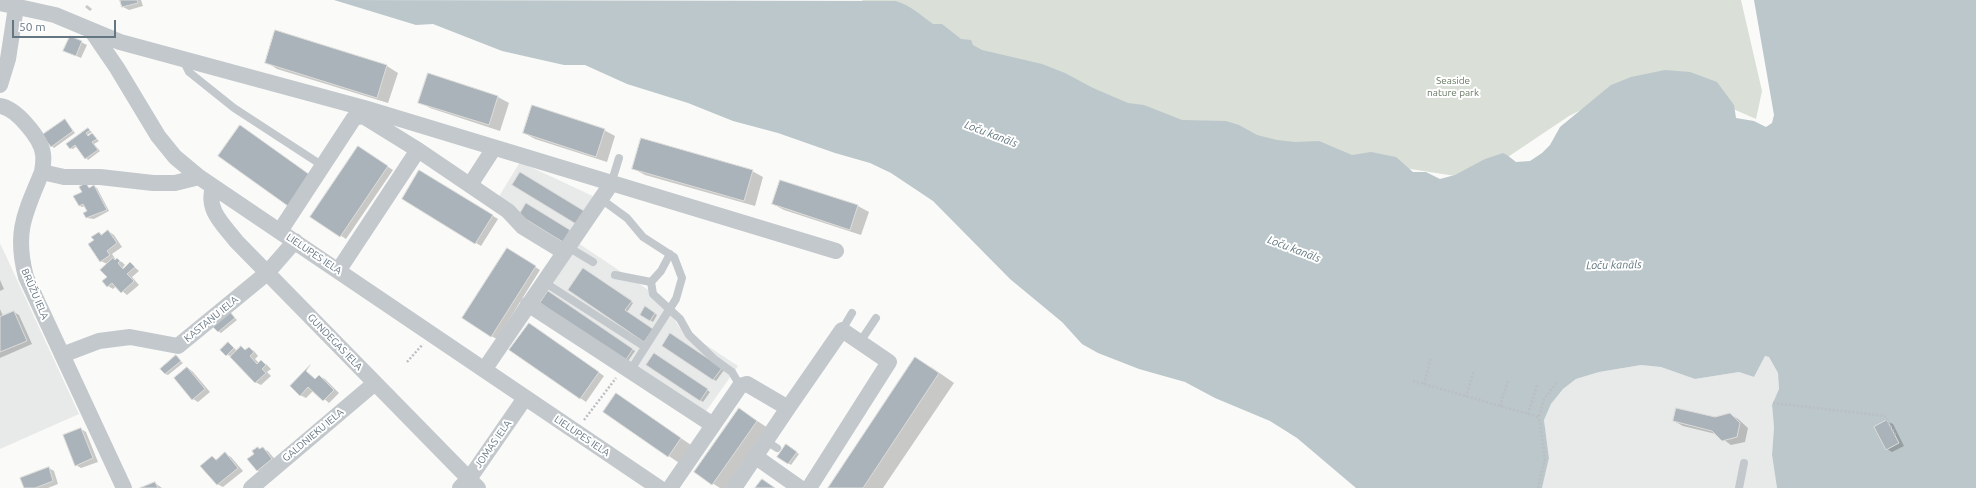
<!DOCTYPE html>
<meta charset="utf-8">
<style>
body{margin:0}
#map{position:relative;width:1976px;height:488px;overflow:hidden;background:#fafaf8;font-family:Ubuntu,sans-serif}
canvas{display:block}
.scale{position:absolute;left:12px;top:20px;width:104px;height:18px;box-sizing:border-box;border:2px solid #657683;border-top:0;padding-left:5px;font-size:12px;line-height:14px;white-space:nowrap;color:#657683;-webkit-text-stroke:3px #fff;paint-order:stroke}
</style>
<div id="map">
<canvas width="1976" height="488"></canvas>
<div class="scale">50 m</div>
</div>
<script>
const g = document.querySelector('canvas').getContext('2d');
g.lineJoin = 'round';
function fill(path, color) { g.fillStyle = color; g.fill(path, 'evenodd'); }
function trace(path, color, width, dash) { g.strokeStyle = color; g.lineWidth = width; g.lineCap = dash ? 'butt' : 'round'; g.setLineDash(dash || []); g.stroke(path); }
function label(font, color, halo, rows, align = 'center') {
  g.font = font + ' Ubuntu,sans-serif'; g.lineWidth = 4; g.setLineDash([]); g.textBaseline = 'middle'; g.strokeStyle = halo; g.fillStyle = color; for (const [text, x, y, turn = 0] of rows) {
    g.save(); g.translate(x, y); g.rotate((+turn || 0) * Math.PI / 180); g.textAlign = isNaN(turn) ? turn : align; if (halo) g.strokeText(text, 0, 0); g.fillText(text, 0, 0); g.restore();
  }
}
fill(new Path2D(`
 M520,162L597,198L563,246L524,222L498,198Z
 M0,243L79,414L0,449Z
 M578,243L662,299L679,327L738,366L704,414L535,303Z
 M1765,356L1769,357L1778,373L1779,389L1772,405L1774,427L1772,455L1777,488H1542L1549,458L1544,420L1551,404L1563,389L1576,379L1599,372L1641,365L1661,367L1695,379L1739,372L1754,377Z`), '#e8e9e9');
fill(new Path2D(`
 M861,0H1741L1762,91L1756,119L1653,74L1569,116L1475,179L1177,133Z`), '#dadfd7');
fill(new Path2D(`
 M334,0L895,1C911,5 920,15 933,24H942L961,39L971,40L973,45L982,50L1042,64L1065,73L1093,88L1128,103L1144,105L1182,120L1226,121L1239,125L1257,135L1277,140L1295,142L1319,141L1352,155L1371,152L1396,157L1413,172H1426L1440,179L1455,175L1485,159L1503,153L1507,155L1516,162L1530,161L1542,153L1550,145L1560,127L1611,85L1631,77L1665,70L1690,72L1717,82L1734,105L1736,118L1754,121L1766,127L1772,123L1774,115L1754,0H1976V488H1777L1772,455L1774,427L1772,405L1779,389L1778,373L1769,357L1765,356L1754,377L1739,372L1695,379L1661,367L1641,365L1599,372L1576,379L1563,389L1551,404L1544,420L1549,458L1542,488H1356L1297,438L1270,421L1215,398L1185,382L1139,369L1098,353L1082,344L1062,322L1010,279L933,201L891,173L870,163L835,153L778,133L733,121L688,103L627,84L585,65H564L502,51L433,24L416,25Z`), '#bbc7cb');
fill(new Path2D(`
 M121,0H141L143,6L129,10L123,7Z
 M87,5L92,9L90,11L85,7Z
 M276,31L387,66L398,73L388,103L277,69L266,62Z
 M81,42L87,45L81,58L65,51Z
 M428,74L498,97L509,103L500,131L430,108L420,102Z
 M65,120L75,133L54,148L52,146Z
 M88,129L92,132L87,135L89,137L92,134L99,141L94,144L100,151L88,160L77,146L73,149L70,148Z
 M604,130L615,136L607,162L535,139L524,133Z
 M363,151L393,170L346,239L312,217Z
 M634,169L752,171L763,177L755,206L645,175Z
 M420,171L498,219L481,246L403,198Z
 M780,181L858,206L869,212L861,235L784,210L773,204Z
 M86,184L90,189L94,187L97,188L109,211L94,219L87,218L85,214L89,212L85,206L82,207L80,206Z
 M108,231L114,235L122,247L112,254L116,260L122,262L125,265L123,267L124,269L130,263L139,271L132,277L139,285L127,295L116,286L113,289L108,286L107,264L101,261L95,241L99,233L103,235Z
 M513,253L540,270L497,339L491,336Z
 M583,269L633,303L627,312L647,342Z
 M0,280L4,289L0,291Z
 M550,293L635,351L628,361Z
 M646,307L657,315L653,322L641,314Z
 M0,309L3,316L14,312L19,315L32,344L0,358Z
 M230,313L237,320L221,333L218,331Z
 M534,327L604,376L586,402L511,350Z
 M670,334L724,370L716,381L663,345Z
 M229,343L237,351L241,348L246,350L249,348L254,351L258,356L255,359L259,363L261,361L266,364L271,369L267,372L271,376L261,385L255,382L231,356L227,355L222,350Z
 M655,355L710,392L703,402L648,365Z
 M176,357L183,363L168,375L165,374Z
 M931,367L954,383L883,488H829Z
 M188,368L193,372L210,392L198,402L193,399Z
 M306,371L316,380L319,376L325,379L339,393L329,403L314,390L306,398L300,395Z
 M616,394L691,445L679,463L669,456Z
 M739,409L768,428L726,488H720L695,472Z
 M1730,414L1738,419L1748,428L1745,442L1731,445L1716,434L1683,426L1674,421L1715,418Z
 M1887,421L1893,424L1904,446L1892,452L1887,449Z
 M81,429L86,432L98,462L81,468L76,465Z
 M788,447L799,454L791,465L778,456Z
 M258,448L268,451L277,462L263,473L257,470L255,454Z
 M225,454L231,457L243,471L223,487L217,484L212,457L218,460Z
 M49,468L54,471L58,484L48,488H25Z
 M155,483L162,488H143Z`), '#0003');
const building = new Path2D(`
 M120,0H137L138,3L122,7Z
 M275,30L387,65L377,98L265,63Z
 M70,36L82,41L76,56L63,51Z
 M428,73L498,96L489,125L418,103Z
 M532,105L605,129L596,157L523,133Z
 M65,119L73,131L51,147L42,135Z
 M240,125L310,175L288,206L218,156Z
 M88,128L90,130L86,133L88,136L92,133L97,139L92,142L98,150L85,159L75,145L70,149L66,144Z
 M641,138L753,170L744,201L632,169Z
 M358,146L388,166L340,237L310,217Z
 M419,170L493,215L475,244L402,199Z
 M520,172L584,211L576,224L512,185Z
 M780,180L858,205L850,230L772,204Z
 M86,183L89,188L94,185L107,210L86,218L83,213L87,211L83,204L79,206L73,196L82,192L79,187Z
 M526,203L570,230L563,242L519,215Z
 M108,230L117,243L107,251L110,255L100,262L88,244L94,240L91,237L99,232L101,235Z
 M507,248L536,266L491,337L462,318Z
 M113,258L115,260L117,258L120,261L118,263L123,269L130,262L135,267L127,274L134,281L121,293L112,283L107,287L102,281L107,277L100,270Z
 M583,268L632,301L625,310L653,329L644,342L568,290Z
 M548,291L633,349L625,361L540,303Z
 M645,306L655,313L650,321L640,315Z
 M14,311L27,341L0,352V317Z
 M230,312L235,318L218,332L212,326Z
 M529,323L599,372L580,399L509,350Z
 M670,333L722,368L713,380L662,346Z
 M228,342L234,348L226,356L220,350Z
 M241,346L245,350L249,347L254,352L250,356L257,364L261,360L266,365L262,369L266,373L255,383L230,357Z
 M654,353L708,389L700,401L646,365Z
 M176,355L181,361L165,374L160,369Z
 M915,357L939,373L863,488H828Z
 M310,365L306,371L315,379L319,375L334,390L323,401L308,387L300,396L290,386Z
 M187,367L205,389L192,400L174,378Z
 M616,393L681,438L668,457L603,412Z
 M739,408L757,421L712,485L694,472Z
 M1676,408L1715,417L1730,413L1740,423L1737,437L1722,441L1712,431L1673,421Z
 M1887,420L1899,443L1886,450L1874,427Z
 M81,428L93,458L75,466L63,435Z
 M786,444L797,452L788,464L777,457Z
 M258,447L259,449L263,447L272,459L257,471L247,459L254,454L252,451Z
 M225,452L238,468L217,485L200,466L212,456L216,460Z
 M49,467L53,481L35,488H24L20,478Z
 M762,479L775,488H755Z
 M155,482L158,488H140Z`);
fill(building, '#aab3b9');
trace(building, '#dcdcda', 1);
trace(new Path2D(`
 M407,362L423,344
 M1413,381L1539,417L1544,399L1558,381
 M1424,384L1431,357
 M1466,397L1474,370
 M1773,403L1885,416L1895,435
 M1500,406L1508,380
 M1528,414L1537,385
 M584,420L616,378
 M1538,488L1545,459L1539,417`), '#bbbfc2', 2.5, [2, 2]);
trace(new Path2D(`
 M183,60L189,72L234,108L323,166
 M611,184L619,158
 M601,199L627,218L643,237L674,257L682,278L676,299L630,371
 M568,247L593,262
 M670,254L661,271L651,282L653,294L680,319L689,335L714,359L732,372L740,386
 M615,275L651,282
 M544,282L645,347
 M842,330L852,313
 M860,342L876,318
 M766,441L777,448
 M1739,488L1744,463`), '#c3c8cc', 8);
trace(new Path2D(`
 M0,3L55,15L91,30L117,68L158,136L175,157L199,177L659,488
 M91,30L120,42L364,108L836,251
 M0,85L8,59L16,7
 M0,106C16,108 41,138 43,154C44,160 43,166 42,172
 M418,150L508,211L523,227L564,252
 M470,185L494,148
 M213,187C206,210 222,223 236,241L478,488
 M280,231L354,118L363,116
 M338,271L418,150L363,116L364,109
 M528,304L713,425
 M62,355L99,341L130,337L178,346L267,273L295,241
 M484,370L611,184
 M756,457L800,488
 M124,488L26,277C14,232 25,213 42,172L64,177H100L153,183H175L199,177
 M251,488L375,383
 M460,488L469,479L525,398
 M670,488L740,386L747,384L788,408L842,330L889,362L809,488
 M734,488L788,408`), '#c3c8cc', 16);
label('10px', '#687a64', '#fff', [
 ["Seaside",1453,81],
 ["nature park",1453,93]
]);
label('10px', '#657683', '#fff', [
 ["LIELUPES IELA",314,254,34],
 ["BRŪŽU IELA",35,294,67],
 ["KASTAŅU IELA",211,319,-39],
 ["GUNDEGAS IELA",335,342,46],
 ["GALDNIEKU IELA",313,435,-40],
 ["LIELUPES IELA",582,436,34],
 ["JOMAS IELA",493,444,-55]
]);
label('italic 11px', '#60757c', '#fff', [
 ["Loču kanāls",991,134,21],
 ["Loču kanāls",1294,249,21],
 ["Loču kanāls",1614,265,-1]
]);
</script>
